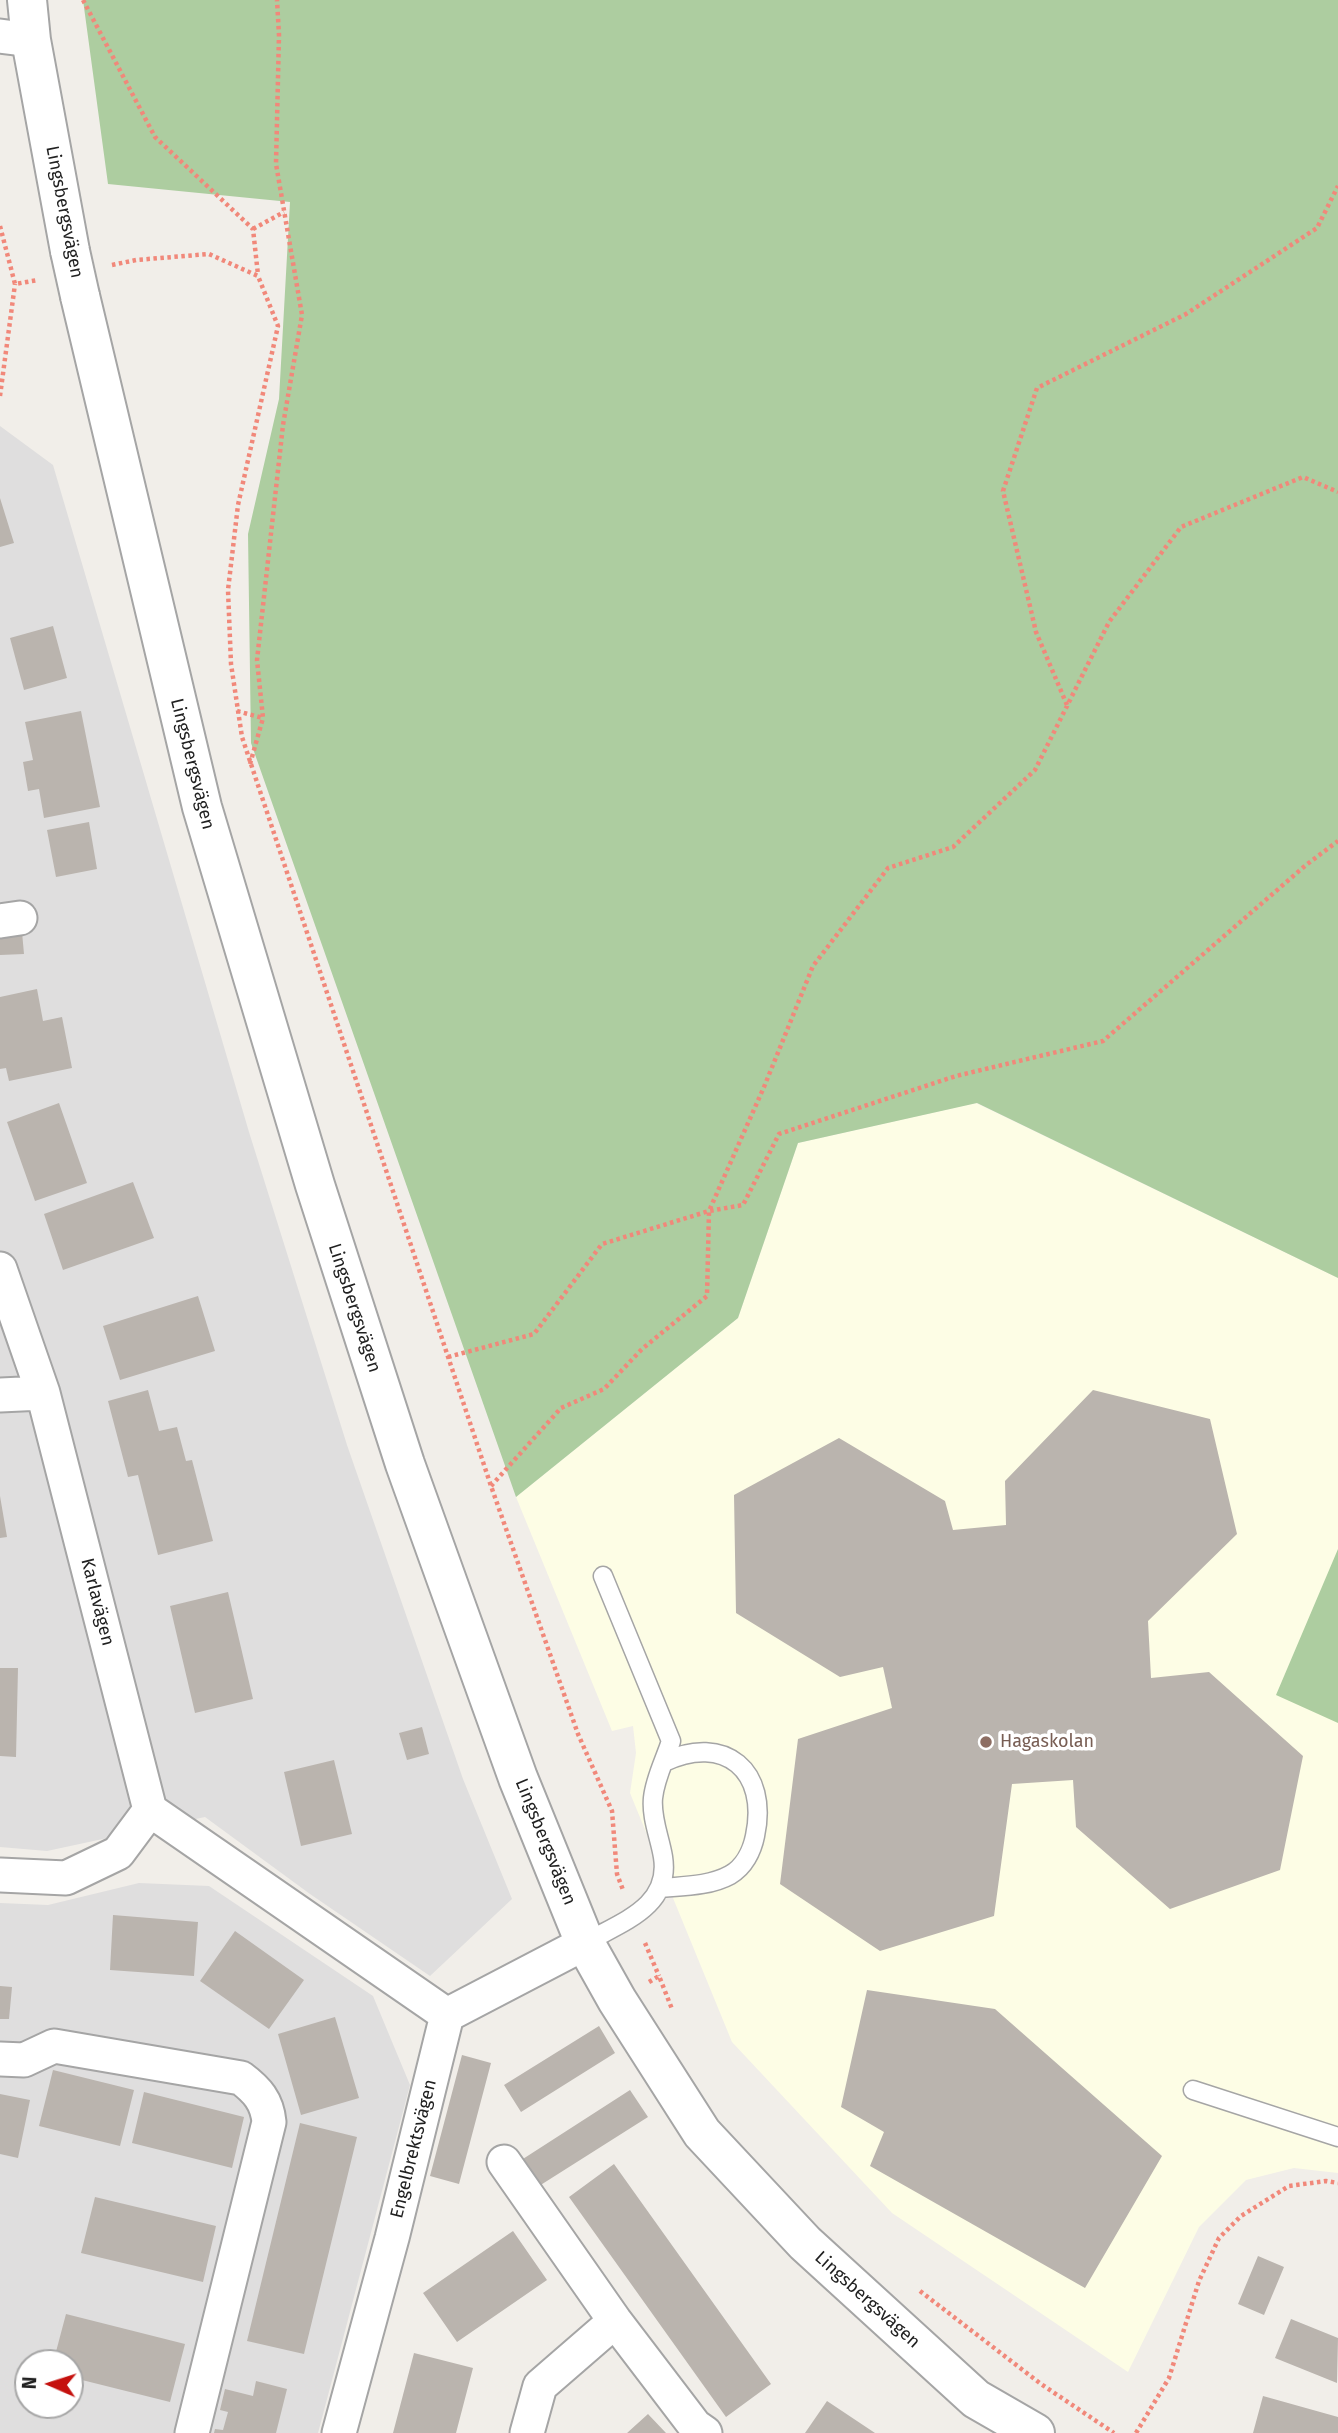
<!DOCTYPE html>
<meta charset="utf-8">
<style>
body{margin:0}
#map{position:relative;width:1338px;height:2433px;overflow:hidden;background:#f1eee9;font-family:"Fira Sans",sans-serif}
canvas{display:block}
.north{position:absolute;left:14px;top:2349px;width:70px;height:70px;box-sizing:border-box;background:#fff;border:2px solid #a6a6a6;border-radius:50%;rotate:273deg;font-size:19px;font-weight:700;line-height:28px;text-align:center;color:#212121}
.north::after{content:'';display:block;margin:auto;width:24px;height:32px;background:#c5110e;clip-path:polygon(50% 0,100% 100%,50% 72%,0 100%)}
</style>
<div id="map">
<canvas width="1338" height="2433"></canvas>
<div class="north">N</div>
</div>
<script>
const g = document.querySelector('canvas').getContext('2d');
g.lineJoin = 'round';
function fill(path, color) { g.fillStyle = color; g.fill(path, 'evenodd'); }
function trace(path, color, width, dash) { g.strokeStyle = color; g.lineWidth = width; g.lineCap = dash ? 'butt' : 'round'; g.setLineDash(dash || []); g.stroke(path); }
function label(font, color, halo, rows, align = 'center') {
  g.font = font + ' "Fira Sans",sans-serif'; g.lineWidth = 7; g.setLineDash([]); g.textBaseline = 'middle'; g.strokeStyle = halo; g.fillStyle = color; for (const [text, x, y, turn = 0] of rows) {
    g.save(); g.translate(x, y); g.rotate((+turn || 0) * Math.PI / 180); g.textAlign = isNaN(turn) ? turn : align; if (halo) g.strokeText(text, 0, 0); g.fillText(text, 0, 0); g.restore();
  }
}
fill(new Path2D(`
 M0,426L53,465L249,1132L347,1445L463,1779L512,1899L430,1976L310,1894L205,1817L47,1851L0,1847Z
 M139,1883L209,1886L373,1996L410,2085L318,2433H0V1903L48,1905ZM28,2363H70V2405H28Z`), '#dfdede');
fill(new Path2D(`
 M976,1103L1338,1278V2173L1294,2168L1246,2180L1199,2227L1128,2372L892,2213L732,2042L630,1793L636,1753L633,1726L612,1731L516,1497L738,1318L798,1143Z`), '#fdfde5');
fill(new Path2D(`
 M83,0H1338V1278L977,1103L798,1143L738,1318L516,1497L251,743L248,534L279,399L290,202L108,184Z
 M1338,1549V1723L1276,1695Z`), '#adcda0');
fill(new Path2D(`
 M0,498L14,543L0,547Z
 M53,626L67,678L24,690L10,638Z
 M81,711L100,807L44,818L39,789L28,791L23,762L33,760L25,722Z
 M89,822L97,869L56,877L47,830Z
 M22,932L24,954L0,955V934Z
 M37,989L43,1021L62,1017L72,1068L9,1081L6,1068L0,1069V997Z
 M59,1103L87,1183L35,1201L7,1122Z
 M133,1182L154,1238L63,1270L44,1214Z
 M198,1296L215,1351L120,1380L103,1326Z
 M148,1390L159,1431L177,1427L186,1461L192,1460L213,1541L158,1555L138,1475L128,1477L108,1401Z
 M1093,1390L1210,1419L1237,1534L1148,1621L1151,1678L1209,1672L1303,1756L1280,1870L1170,1909L1076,1827L1073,1780L1012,1784L994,1916L880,1951L780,1884L798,1739L892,1708L883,1667L840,1677L736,1613L734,1495L839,1438L945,1501L953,1530L1006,1525L1005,1481Z
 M0,1496L7,1537L0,1538Z
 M228,1592L253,1699L195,1713L170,1606Z
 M0,1668H18L16,1757L0,1756Z
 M422,1727L429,1754L407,1760L399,1733Z
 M334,1760L352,1834L301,1846L284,1772Z
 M113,1915L198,1922L194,1976L110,1970Z
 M235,1931L304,1980L269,2029L200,1981Z
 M0,1986L12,1987L9,2019H0Z
 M867,1990L995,2009L1162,2156L1085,2288L870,2166L884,2132L841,2107Z
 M335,2017L359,2098L301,2115L278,2034Z
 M599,2026L615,2053L521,2112L504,2085Z
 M462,2055L491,2063L459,2184L430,2176Z
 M53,2070L134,2090L120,2146L39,2126Z
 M630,2090L648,2117L528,2193L512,2166Z
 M144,2092L244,2117L232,2168L132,2143Z
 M0,2094L30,2100L18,2158L0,2154Z
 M300,2123L357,2137L304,2354L247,2341Z
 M614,2164L771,2384L726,2417L569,2197Z
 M95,2197L216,2226L203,2282L81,2253Z
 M513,2231L547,2280L457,2342L423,2293Z
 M1258,2256L1284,2267L1264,2315L1238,2304Z
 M66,2314L185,2344L170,2402L70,2377V2363H53Z
 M1291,2319L1338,2338L1337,2383L1275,2358Z
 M414,2353L473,2368L456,2433H393Z
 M256,2381L287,2389L276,2433H214L215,2429L223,2430L228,2412L220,2410L225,2389L253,2396Z
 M1263,2396L1338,2417V2433H1253Z
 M827,2401L875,2433H805Z
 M648,2414L666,2433H627Z`), '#bab4ae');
const service = new Path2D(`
 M661,1888C684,1886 710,1886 730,1875C744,1867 752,1851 755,1836C769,1771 725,1733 664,1762
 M585,1943C621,1922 671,1907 663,1857C660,1838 651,1818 653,1798C655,1778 665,1760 671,1741L603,1576
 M1193,2090L1338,2137`);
const minor = new Path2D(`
 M0,36L31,40
 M0,921L20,918
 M0,1269L43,1393L150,1810L447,2015
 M0,1395L43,1393
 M0,1875L66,1878L118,1853L150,1810
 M0,2059L24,2060L54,2046L241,2078C257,2090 267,2101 269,2122L192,2433
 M504,2162L615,2321L695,2426L705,2433
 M339,2433L392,2238L447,2015L585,1943
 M527,2433L540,2386L615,2321`);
const tertiary = new Path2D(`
 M27,0L31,40L70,251
 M80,296L202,807L315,1185L405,1464L518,1778L585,1943L617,2000L702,2133L805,2243L976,2399L1035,2433`);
trace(service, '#a5a5a5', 21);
trace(minor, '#a5a5a5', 37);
trace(tertiary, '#a5a5a5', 42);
trace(new Path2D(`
 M83,0L155,137L253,229L258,275
 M0,226L15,284L38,280
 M253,229L284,212
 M112,265L136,260L209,254L258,276L278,326L238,505L228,590L231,664L242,737L491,1486L578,1734L612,1811L617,1874L623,1890
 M0,396L15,284
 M1067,705L1036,632L1003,491L1037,388L1186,314L1317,228L1338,186
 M237,711L263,718
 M250,764L263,718L257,660L283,425L302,315L276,164L279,35L277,0
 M448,1357L534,1334L602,1244L709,1211L743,1205L779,1134L956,1076L1103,1041L1306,865L1338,841
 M491,1486L561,1408L604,1389L642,1349L707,1296L709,1211L764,1087L813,966L888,868L953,847L1035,770L1109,622L1181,527L1303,477L1338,492
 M645,1943L659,1976
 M649,1982L659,1976L672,2009
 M920,2291L1041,2384L1114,2433
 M1136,2433L1169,2378L1199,2281L1219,2238L1241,2216L1289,2186L1326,2181L1338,2183`), '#f1887a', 4.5, [3.5, 3.5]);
trace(service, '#fff', 18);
trace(minor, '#fff', 33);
trace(tertiary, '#fff', 38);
const tertiaryBridge = new Path2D(`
 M70,251L80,296`);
trace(tertiaryBridge, '#a5a5a5', 42, []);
trace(tertiaryBridge, '#fff', 38);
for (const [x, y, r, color] of [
 [986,1742,7,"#8d6e63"]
]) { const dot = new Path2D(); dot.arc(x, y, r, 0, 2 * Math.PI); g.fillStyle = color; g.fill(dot); trace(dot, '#fff', 2.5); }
label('18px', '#212121', '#fff', [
 ["Lingsbergsvägen",64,212,79],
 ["Lingsbergsvägen",192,764,76],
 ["Lingsbergsvägen",354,1308,72],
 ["Karlavägen",97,1602,76],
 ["Lingsbergsvägen",545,1842,68],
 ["Engelbrektsvägen",414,2149,-76],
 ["Lingsbergsvägen",867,2300,42]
]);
label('18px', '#785e54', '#fff', [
 ["Hagaskolan",1000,1742]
], 'left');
</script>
